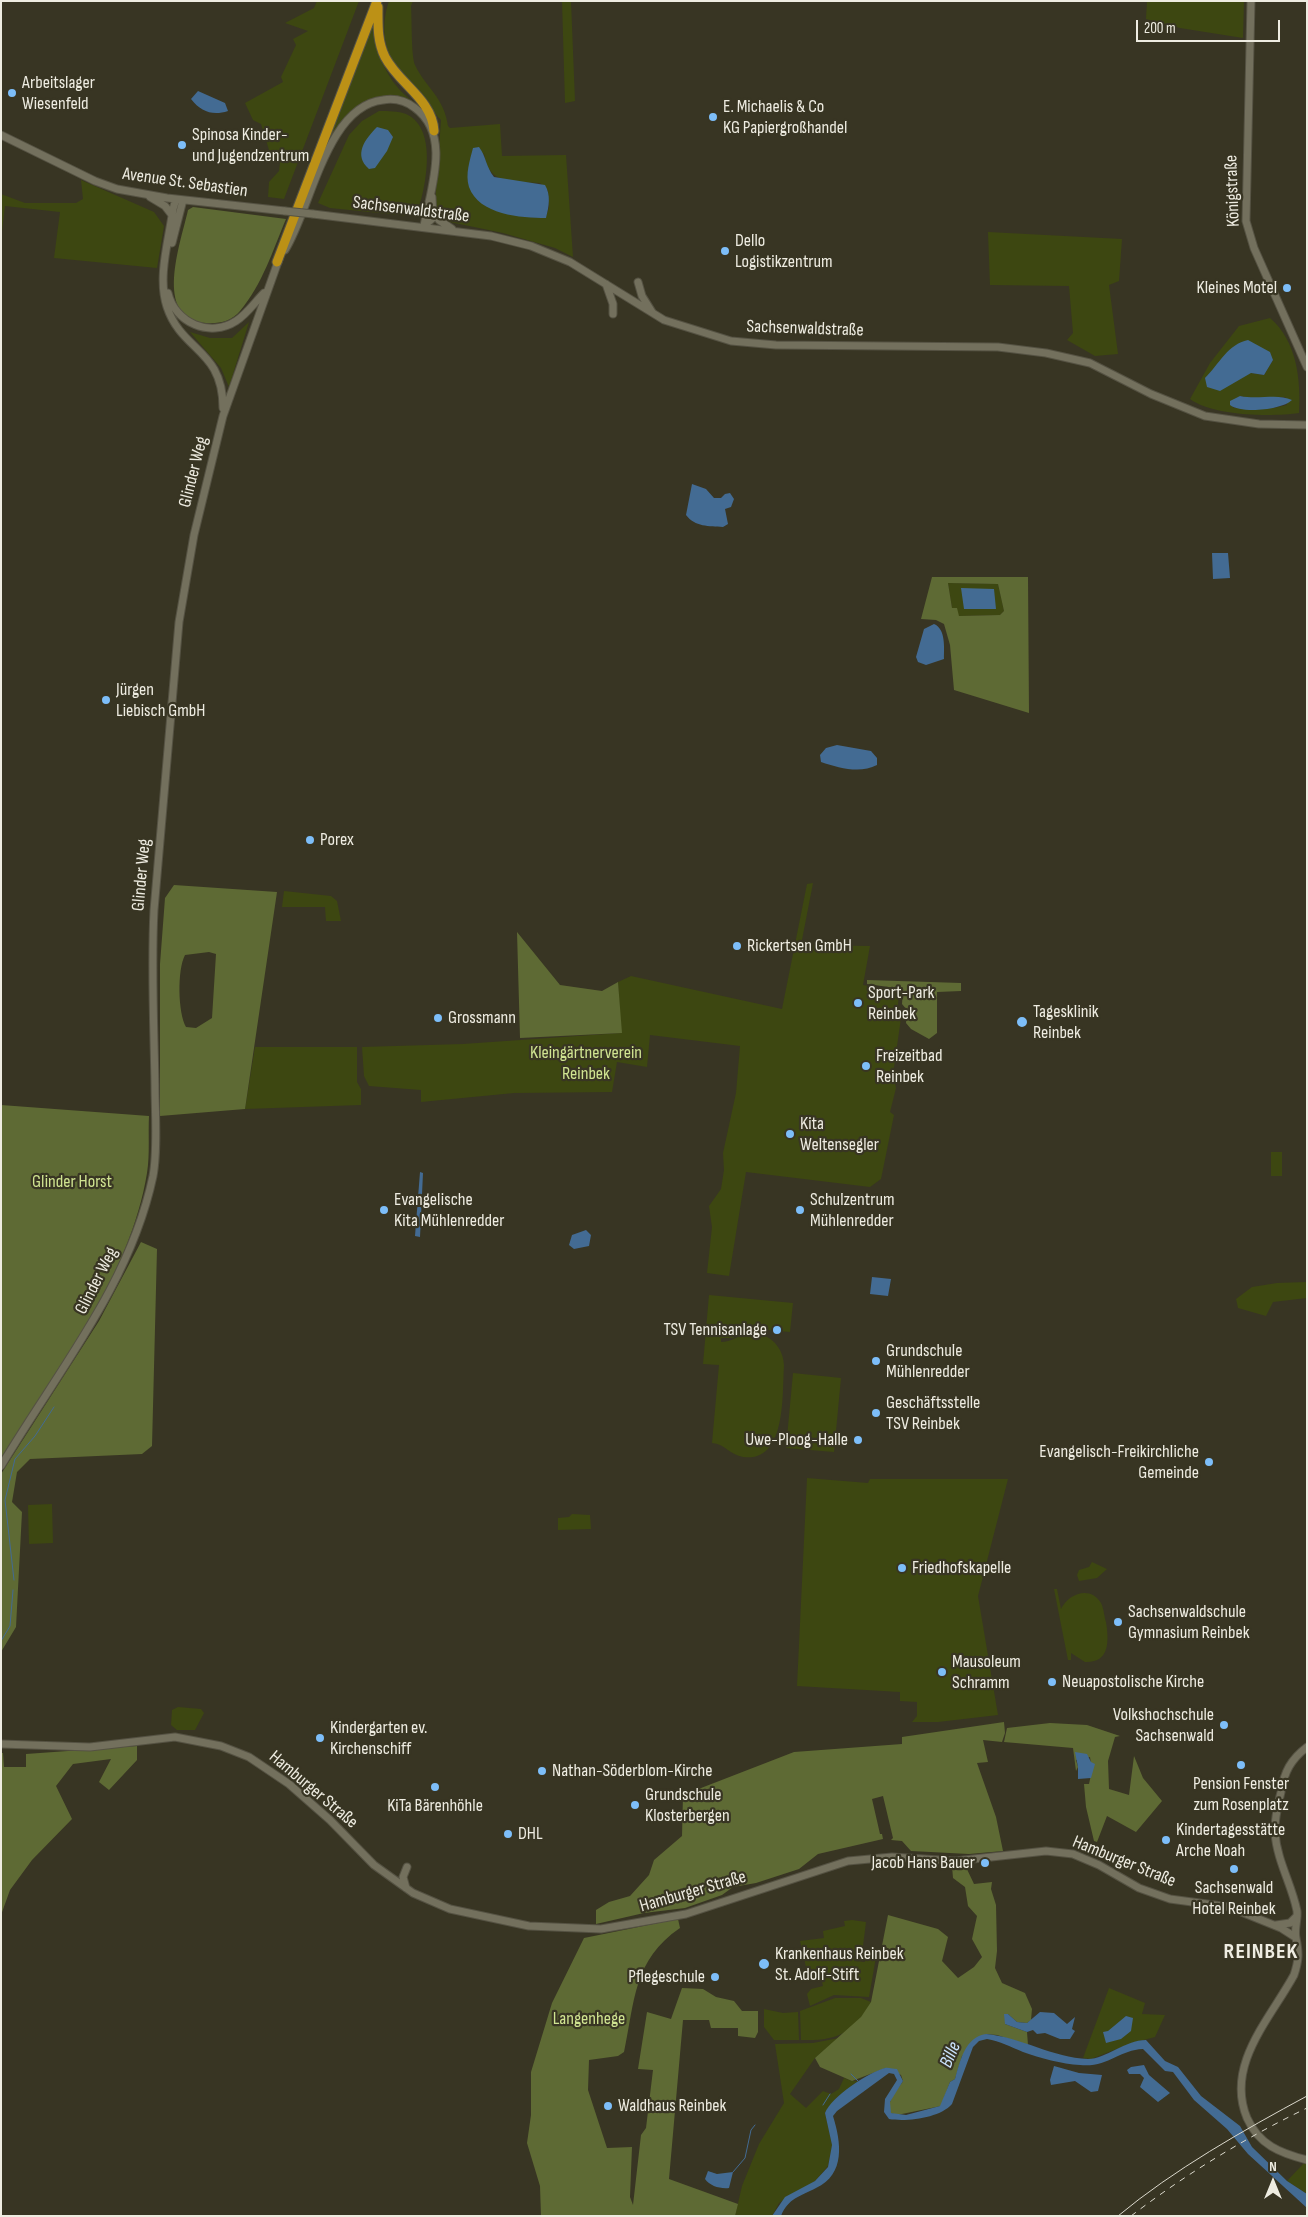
<!DOCTYPE html>
<meta charset="utf-8">
<style>
body{margin:0}
#map{position:relative;width:1308px;height:2217px;overflow:hidden;background:#383523;font-family:"Sofia Sans Condensed",sans-serif}
canvas{display:block}
.frame{position:absolute;inset:0;border:2px solid #eeece1;pointer-events:none}
.north{position:absolute;left:1248px;top:2157px;width:50px;height:50px;-webkit-text-stroke:4px #383523;paint-order:stroke;rotate:0deg;font-size:14px;font-weight:700;line-height:20px;text-align:center;color:#eeece1}
.north::after{content:'';display:block;margin:auto;width:18px;height:22px;background:#eeece1;clip-path:polygon(50% 0,100% 100%,50% 72%,0 100%)}
.scale{position:absolute;left:1136px;top:20px;width:144px;height:22px;box-sizing:border-box;border:2px solid #eeece1;border-top:0;padding-left:6px;font-size:15px;line-height:18px;white-space:nowrap;color:#eeece1;-webkit-text-stroke:4px #383523;paint-order:stroke}
</style>
<div id="map">
<canvas width="1308" height="2217"></canvas>
<div class="frame"></div>
<div class="north">N</div>
<div class="scale">200 m</div>
</div>
<script>
const g = document.querySelector('canvas').getContext('2d');
g.lineJoin = 'round';
function fill(path, color) { g.fillStyle = color; g.fill(path, 'evenodd'); }
function trace(path, color, width, dash) { g.strokeStyle = color; g.lineWidth = width; g.lineCap = dash ? 'butt' : 'round'; g.setLineDash(dash || []); g.stroke(path); }
function label(font, color, halo, rows, align = 'center') {
  g.font = font + ' "Sofia Sans Condensed",sans-serif'; g.lineWidth = 4.5; g.setLineDash([]); g.textBaseline = 'middle'; g.strokeStyle = halo; g.fillStyle = color; for (const [text, x, y, turn = 0] of rows) {
    g.save(); g.translate(x, y); g.rotate((+turn || 0) * Math.PI / 180); g.textAlign = isNaN(turn) ? turn : align; if (halo) g.strokeText(text, 0, 0); g.fillText(text, 0, 0); g.restore();
  }
}
fill(new Path2D(`
 M317,1H359L284,199L268,197L269,182L279,171L281,155L269,150L261,124L253,120L245,103L283,82L281,77L296,45L293,39L308,31L285,23L314,8Z
 M389,1H413L411,6C412,18 411,56 415,65C426,88 444,97 448,126L450,128L500,124L502,156L566,155L573,257L555,248L503,233L445,221L437,214L435,205L441,120C433,112 429,104 422,96C415,87 404,80 398,71C383,52 381,23 389,1ZM484,153C488,186 514,181 540,183L548,191L549,207L546,217C508,219 499,209 470,188Z
 M562,1H571L575,101L565,103Z
 M1147,1H1244L1243,38L1180,28L1146,19Z
 M373,20C375,46 382,70 399,89C407,98 417,104 425,113C414,109 391,97 381,97C350,98 331,139 318,162Z
 M379,111C388,111 398,111 406,114C438,128 426,186 418,211L409,216L330,208L318,203L349,135L362,121Z
 M81,180L154,212L164,226L157,268L54,258L60,212L5,206L1,240V194L25,203H76L83,199Z
 M988,232L1122,239L1119,281L1109,285L1118,354L1095,356L1067,340L1073,333L1069,286L990,285Z
 M1270,318C1297,341 1301,380 1299,413C1271,417 1213,416 1190,399L1210,363L1239,326ZM1273,360L1264,375L1251,373L1205,378L1215,368ZM1240,396L1255,399L1285,397L1287,405L1274,408H1233Z
 M249,322L229,387L221,368L190,332L210,338H232Z
 M948,583L998,584L1004,611L1000,615L959,616L952,608Z
 M813,883L801,945L870,946L863,985L899,992L898,1005L902,1011L893,1074L896,1088L890,1112L894,1115L881,1179L870,1187L746,1172L729,1276L707,1273L712,1227L709,1206L721,1189L724,1170L723,1153L736,1093L740,1046L650,1035L647,1067L617,1062L612,1092L514,1093L421,1102V1090L369,1086L364,1076L362,1047L463,1044L621,1033L618,982L631,976L782,1009L807,884Z
 M284,891L331,896L337,901L341,921H326L325,907H282Z
 M255,1047H357V1082L361,1089V1105L245,1109Z
 M1271,1152H1282V1176H1271Z
 M1307,1282V1298L1273,1302L1266,1316L1238,1308L1236,1299L1252,1287L1277,1283Z
 M709,1295L793,1303L790,1332L735,1327L734,1338H721V1342C732,1342 736,1336 747,1334C767,1330 784,1346 784,1366C782,1394 787,1463 743,1457C730,1455 725,1444 712,1443L719,1365L703,1364Z
 M793,1373L841,1378L834,1452L786,1448Z
 M807,1478L868,1483L870,1479H1008L978,1596L998,1715L938,1722H912L917,1716V1702L900,1701V1692L797,1686Z
 M52,1504L53,1543L29,1544L28,1505Z
 M572,1514L590,1515L591,1529L558,1530V1518L569,1517Z
 M1092,1562L1107,1569L1097,1578L1079,1581L1077,1575L1079,1570L1089,1567Z
 M1054,1589H1057L1061,1609C1068,1594 1090,1585 1101,1603C1104,1609 1104,1616 1106,1622C1109,1641 1110,1663 1085,1662L1071,1653V1660H1068Z
 M178,1707L201,1709L204,1713L195,1730H177L171,1725L172,1710Z
 M852,1920L866,1922L863,1946L856,1945L854,1961L865,1962L867,1949L877,1951L869,1997L834,1995L810,2006L807,1994L811,1989L823,1986L820,1974L808,1976L800,1941L824,1938L823,1931L845,1926L844,1921Z
 M1109,1988L1145,2003L1142,2014L1165,2015L1155,2037L1132,2043L1091,2059L1083,2058Z
 M835,1998H861L871,2002C853,2034 837,2041 801,2040L800,2011Z
 M764,2009L783,2013L798,2012L799,2040H774L764,2027Z
 M839,2038L815,2058L790,2094L806,2108L823,2091L831,2094L839,2089L844,2078L852,2081H858L836,2098L825,2113L832,2145L828,2166L815,2181L779,2203L772,2216H735L742,2186L759,2144L784,2103L775,2044L813,2043Z
 M1304,2163L1307,2164V2194L1287,2181Z`), '#3d4711');
fill(new Path2D(`
 M193,207L286,219C273,250 262,285 240,311C232,321 219,324 206,323C152,320 181,242 188,210Z
 M932,577H1028L1029,713L954,690L950,645L944,624L936,620L921,619ZM948,583L998,584L1004,611L1000,615L959,616L957,608H952Z
 M174,885L277,892L245,1109L160,1116V964L165,898ZM209,952L216,954L212,1018L196,1028L186,1027C178,1013 177,970 185,955Z
 M517,932L560,985L602,991L618,982L622,1033L520,1038Z
 M867,980L961,983V991L937,992V1033L929,1039L911,1029L906,1023L907,1010L902,1004L903,989L867,984Z
 M1,1105L149,1116C148,1134 150,1154 147,1173C130,1277 57,1371 1,1458Z
 M141,1242L157,1249L152,1446L142,1454L30,1459L17,1472L12,1502L22,1512L16,1627L1,1652V1474L99,1321Z
 M1004,1722L1005,1733L1002,1742L983,1740L988,1762L977,1763L996,1817L1003,1851L969,1854L911,1851L902,1841L891,1840L893,1838L883,1796L872,1799L880,1834H882L883,1839L818,1854L799,1869L756,1883L733,1887L722,1895L685,1908L644,1913L596,1924V1910L609,1902L630,1896L649,1875L654,1860L682,1836L683,1795L794,1752L902,1744V1737Z
 M1050,1723L1087,1725L1120,1736L1115,1737L1108,1761L1109,1789L1129,1795L1134,1756L1143,1778L1162,1801L1136,1832L1107,1816L1097,1842L1094,1841L1086,1807L1084,1784H1089L1092,1770L1090,1757L1076,1760L1078,1767L1076,1771L1073,1748L1004,1742L1007,1728Z
 M137,1746V1760L109,1790L99,1782L111,1759L73,1764L56,1786L72,1819L32,1860L10,1890L1,1915V1753H3L4,1767H26V1754Z
 M965,1865L974,1884L992,1882L991,1889L996,1905L997,1951L995,1968L1002,1983L1025,1993L1032,2009L1031,2020L1027,2023L1017,2022L1008,2014L1005,2024L1027,2032L1028,2045L997,2035L986,2034L962,2056L955,2079L950,2082L941,2106L897,2115L891,2113C885,2102 897,2091 903,2081L901,2075L886,2068L852,2081L820,2067L815,2058L861,2017L871,2002L888,1915L938,1929L948,1937L942,1961L958,1978L974,1967L982,1957L972,1939L977,1916L968,1906L965,1887L953,1878L952,1866Z
 M678,1919L680,1928C633,1960 635,2001 624,2052L618,2056L589,2060L588,2090L607,2148L632,2147L630,2197L633,2205L641,2135L646,2128L653,2070L638,2069L647,2012L671,2019L682,1988L703,1989L716,1997L734,2001L742,2011H758V2032L755,2038L738,2036V2028H711L709,2020H683L669,2179L738,2204L735,2216H541L540,2186L527,2143L531,2115V2072L552,2003L584,1938Z`), '#5e6a34');
fill(new Path2D(`
 M198,91L225,103L228,111C213,116 201,112 191,99Z
 M377,127L388,130L393,137L387,151L375,168L369,169C353,155 365,139 377,127Z
 M479,147C486,156 486,167 494,177L545,185C551,195 549,206 546,218C521,218 479,215 469,187C465,174 470,160 473,148Z
 M1248,340L1270,352L1273,360L1264,375L1251,373L1220,391L1207,387L1205,378C1219,364 1228,344 1248,340Z
 M1240,396C1259,400 1277,393 1292,400C1282,410 1241,414 1230,405V401Z
 M692,484L706,489L714,498H721L725,494L730,493L734,499L731,507L725,509L728,524L723,527C709,526 695,527 686,515Z
 M1212,553H1228L1230,578L1213,579Z
 M961,588L994,589L996,609H964Z
 M934,624C946,629 944,648 944,659L926,665L918,662L916,657L924,629Z
 M837,745L871,751L877,758V765C860,774 839,768 821,762L820,755L826,748Z
 M420,1172L423,1173L420,1237L415,1236Z
 M586,1230L591,1235L589,1246L574,1249L569,1245L572,1235Z
 M872,1277L891,1279L888,1296L870,1294Z
 M1075,1752L1087,1754L1091,1762L1095,1764L1091,1778L1078,1779V1767Z
 M1040,2012L1054,2013L1067,2024L1075,2017L1072,2029L1075,2031L1070,2039H1060L1045,2033L1037,2034L1033,2030L1027,2032L1005,2024L1004,2014H1008L1017,2022L1027,2023Z
 M1126,2016L1133,2018L1131,2031L1121,2039L1106,2043L1103,2032L1108,2031Z
 M986,2034C1021,2037 1053,2058 1088,2059C1106,2059 1125,2040 1146,2040L1165,2061L1178,2067L1201,2096L1240,2126L1252,2147L1287,2181L1307,2194V2208L1248,2154L1227,2129L1194,2100L1173,2072L1165,2071L1143,2049C1119,2050 1107,2068 1080,2065C1062,2064 1040,2058 1023,2052C1011,2047 1000,2041 987,2039L979,2041L973,2047L952,2104C940,2118 907,2122 889,2119L884,2112L885,2099L897,2080L894,2074L889,2073L837,2111L833,2116C841,2142 846,2174 816,2188C801,2196 788,2198 781,2216H772L785,2197L815,2181L828,2167L832,2145L825,2113C831,2097 869,2072 885,2068C888,2067 893,2069 897,2069L903,2081L890,2102L891,2113L906,2115L940,2106L950,2082L955,2079C960,2061 965,2037 986,2034Z
 M1144,2065L1149,2075L1170,2093L1158,2102L1140,2087L1144,2078L1140,2074H1129L1127,2070L1131,2067Z
 M1054,2066L1079,2073L1102,2075L1098,2091L1091,2092L1075,2081L1051,2085L1050,2080Z
 M708,2171L717,2174L733,2172L729,2188C720,2189 710,2186 705,2179Z`), '#436b93');
trace(new Path2D(`
 M14,1580L5,1500L15,1459L35,1436L54,1407
 M1,1641L10,1626L13,1590
 M851,2074L858,2081
 M823,2105L830,2094
 M733,2172L745,2158L751,2130L755,2125`), '#436b93', 1);
const secondary = new Path2D(`
 M1251,1L1246,221L1254,248L1307,367
 M1,135L95,181L117,189L167,198L285,211
 M150,197L165,206L172,215
 M176,199L173,209C169,240 157,277 167,307C182,352 223,349 223,408
 M433,211L439,220L452,229
 M313,214L491,236L531,246L570,262L664,320L731,341L776,345L998,347L1046,353L1090,363L1151,394L1205,416L1259,424L1307,425
 M424,226L433,218L432,197
 M172,243L183,200
 M285,250C311,209 326,106 383,100C395,98 406,101 415,108C452,135 430,190 424,226
 M638,282L642,296L652,312
 M606,284L613,304V314
 M168,293C175,323 210,338 236,321C247,314 255,302 264,293
 M1,1466C57,1372 130,1285 153,1176C158,1149 155,1113 155,1085C154,1027 151,968 154,910L179,622L194,535L223,416L279,259
 M1,1744L90,1747L175,1737L221,1746L249,1757L289,1784L330,1820L374,1865L413,1893L450,1909L529,1926L601,1929L686,1914L848,1861L892,1857L955,1861L1046,1851L1073,1854L1099,1865L1139,1888L1170,1899L1229,1907L1281,1928L1295,1937
 M1307,1747C1291,1759 1284,1772 1281,1792C1278,1805 1274,1820 1275,1833C1277,1861 1292,1885 1297,1911C1298,1920 1294,1929 1296,1938C1299,1953 1299,1960 1294,1975C1270,2019 1225,2065 1247,2118C1259,2145 1280,2153 1307,2160
 M406,1888L403,1877L407,1867
 M1276,1925L1290,1923L1297,1916`);
const highway = new Path2D(`
 M378,7C378,24 377,41 385,57C399,84 432,99 434,131
 M277,262L377,1`);
trace(secondary, '#555243', 9);
trace(highway, '#555243', 11);
trace(secondary, '#73705d', 7);
trace(highway, '#bc9116', 9);
trace(new Path2D(`
 M1118,2216C1173,2170 1244,2130 1307,2096`), '#dbd9cd', 1);
trace(new Path2D(`
 M1131,2216C1186,2174 1245,2138 1307,2108`), '#dbd9cd', 1, [6, 6]);
const secondaryBridge = new Path2D(`
 M285,211L313,214`);
trace(secondaryBridge, '#555243', 9, []);
trace(secondaryBridge, '#73705d', 7);
for (const [x, y, r, color] of [
 [12,93,5,"#7dbef9"],
 [713,117,5,"#7dbef9"],
 [182,145,5,"#7dbef9"],
 [725,251,5,"#7dbef9"],
 [1287,288,5,"#7dbef9"],
 [106,700,5,"#7dbef9"],
 [310,840,5,"#7dbef9"],
 [737,946,5,"#7dbef9"],
 [858,1003,5,"#7dbef9"],
 [438,1018,5,"#7dbef9"],
 [1022,1022,6,"#7dbef9"],
 [866,1066,5,"#7dbef9"],
 [790,1134,5,"#7dbef9"],
 [384,1210,5,"#7dbef9"],
 [800,1210,5,"#7dbef9"],
 [777,1330,5,"#7dbef9"],
 [876,1361,5,"#7dbef9"],
 [876,1413,5,"#7dbef9"],
 [858,1440,5,"#7dbef9"],
 [1209,1462,5,"#7dbef9"],
 [902,1568,5,"#7dbef9"],
 [1118,1622,5,"#7dbef9"],
 [942,1672,5,"#7dbef9"],
 [1052,1682,5,"#7dbef9"],
 [1224,1725,5,"#7dbef9"],
 [320,1738,5,"#7dbef9"],
 [1241,1765,5,"#7dbef9"],
 [542,1771,5,"#7dbef9"],
 [435,1787,5,"#7dbef9"],
 [635,1805,5,"#7dbef9"],
 [508,1834,5,"#7dbef9"],
 [1166,1840,5,"#7dbef9"],
 [985,1863,5,"#7dbef9"],
 [1234,1869,5,"#7dbef9"],
 [764,1964,6,"#7dbef9"],
 [715,1977,5,"#7dbef9"],
 [608,2106,5,"#7dbef9"]
]) { const dot = new Path2D(); dot.arc(x, y, r, 0, 2 * Math.PI); g.fillStyle = color; g.fill(dot); trace(dot, '#383523', 2); }
label('18px', '#eeece1', '#383523', [
 ["Arbeitslager",22,83],
 ["Wiesenfeld",22,104],
 ["E. Michaelis & Co",723,107],
 ["KG Papiergroßhandel",723,128],
 ["Spinosa Kinder-",192,135],
 ["und Jugendzentrum",192,156],
 ["Dello",735,241],
 ["Logistikzentrum",735,262],
 ["Kleines Motel",1277,288,"right"],
 ["Jürgen",116,690],
 ["Liebisch GmbH",116,711],
 ["Porex",320,840],
 ["Rickertsen GmbH",747,946],
 ["Sport-Park",868,993],
 ["Reinbek",868,1014],
 ["Tagesklinik",1033,1012],
 ["Reinbek",1033,1033],
 ["Grossmann",448,1018],
 ["Freizeitbad",876,1056],
 ["Reinbek",876,1077],
 ["Kita",800,1124],
 ["Weltensegler",800,1145],
 ["Evangelische",394,1200],
 ["Kita Mühlenredder",394,1221],
 ["Schulzentrum",810,1200],
 ["Mühlenredder",810,1221],
 ["TSV Tennisanlage",767,1330,"right"],
 ["Grundschule",886,1351],
 ["Mühlenredder",886,1372],
 ["Geschäftsstelle",886,1403],
 ["TSV Reinbek",886,1424],
 ["Uwe-Ploog-Halle",848,1440,"right"],
 ["Evangelisch-Freikirchliche",1199,1452,"right"],
 ["Gemeinde",1199,1473,"right"],
 ["Friedhofskapelle",912,1568],
 ["Sachsenwaldschule",1128,1612],
 ["Gymnasium Reinbek",1128,1633],
 ["Mausoleum",952,1662],
 ["Schramm",952,1683],
 ["Neuapostolische Kirche",1062,1682],
 ["Volkshochschule",1214,1715,"right"],
 ["Sachsenwald",1214,1736,"right"],
 ["Kindergarten ev.",330,1728],
 ["Kirchenschiff",330,1749],
 ["Nathan-Söderblom-Kirche",552,1771],
 ["Pension Fenster",1241,1784,"center"],
 ["zum Rosenplatz",1241,1805,"center"],
 ["Grundschule",645,1795],
 ["Klosterbergen",645,1816],
 ["KiTa Bärenhöhle",435,1806,"center"],
 ["Kindertagesstätte",1176,1830],
 ["Arche Noah",1176,1851],
 ["DHL",518,1834],
 ["Jacob Hans Bauer",975,1863,"right"],
 ["Sachsenwald",1234,1888,"center"],
 ["Hotel Reinbek",1234,1909,"center"],
 ["Krankenhaus Reinbek",775,1954],
 ["St. Adolf-Stift",775,1975],
 ["Pflegeschule",705,1977,"right"],
 ["Waldhaus Reinbek",618,2106]
], 'left');
label('18px', '#eeece1', '#383523', [
 ["Avenue St. Sebastien",185,183,8],
 ["Königstraße",1233,191,-92],
 ["Sachsenwaldstraße",411,210,7],
 ["Sachsenwaldstraße",805,329,2],
 ["Glinder Weg",194,472,-76],
 ["Glinder Weg",142,875,-85],
 ["Glinder Weg",97,1281,-63],
 ["Hamburger Straße",313,1790,40],
 ["Hamburger Straße",1124,1862,22],
 ["Hamburger Straße",693,1892,-16]
]);
label('18px', '#d0e491', '#383523', [
 ["Kleingärtnerverein",586,1053],
 ["Reinbek",586,1074],
 ["Glinder Horst",72,1182],
 ["Langenhege",589,2019]
]);
label('italic 19px', '#cae2fc', '#383523', [
 ["Bille",951,2055,-67]
]);
g.letterSpacing = '1px';
label('bold 22px', '#eeece1', '#383523', [
 ["REINBEK",1261,1952]
]);
g.letterSpacing = '0px';
</script>
